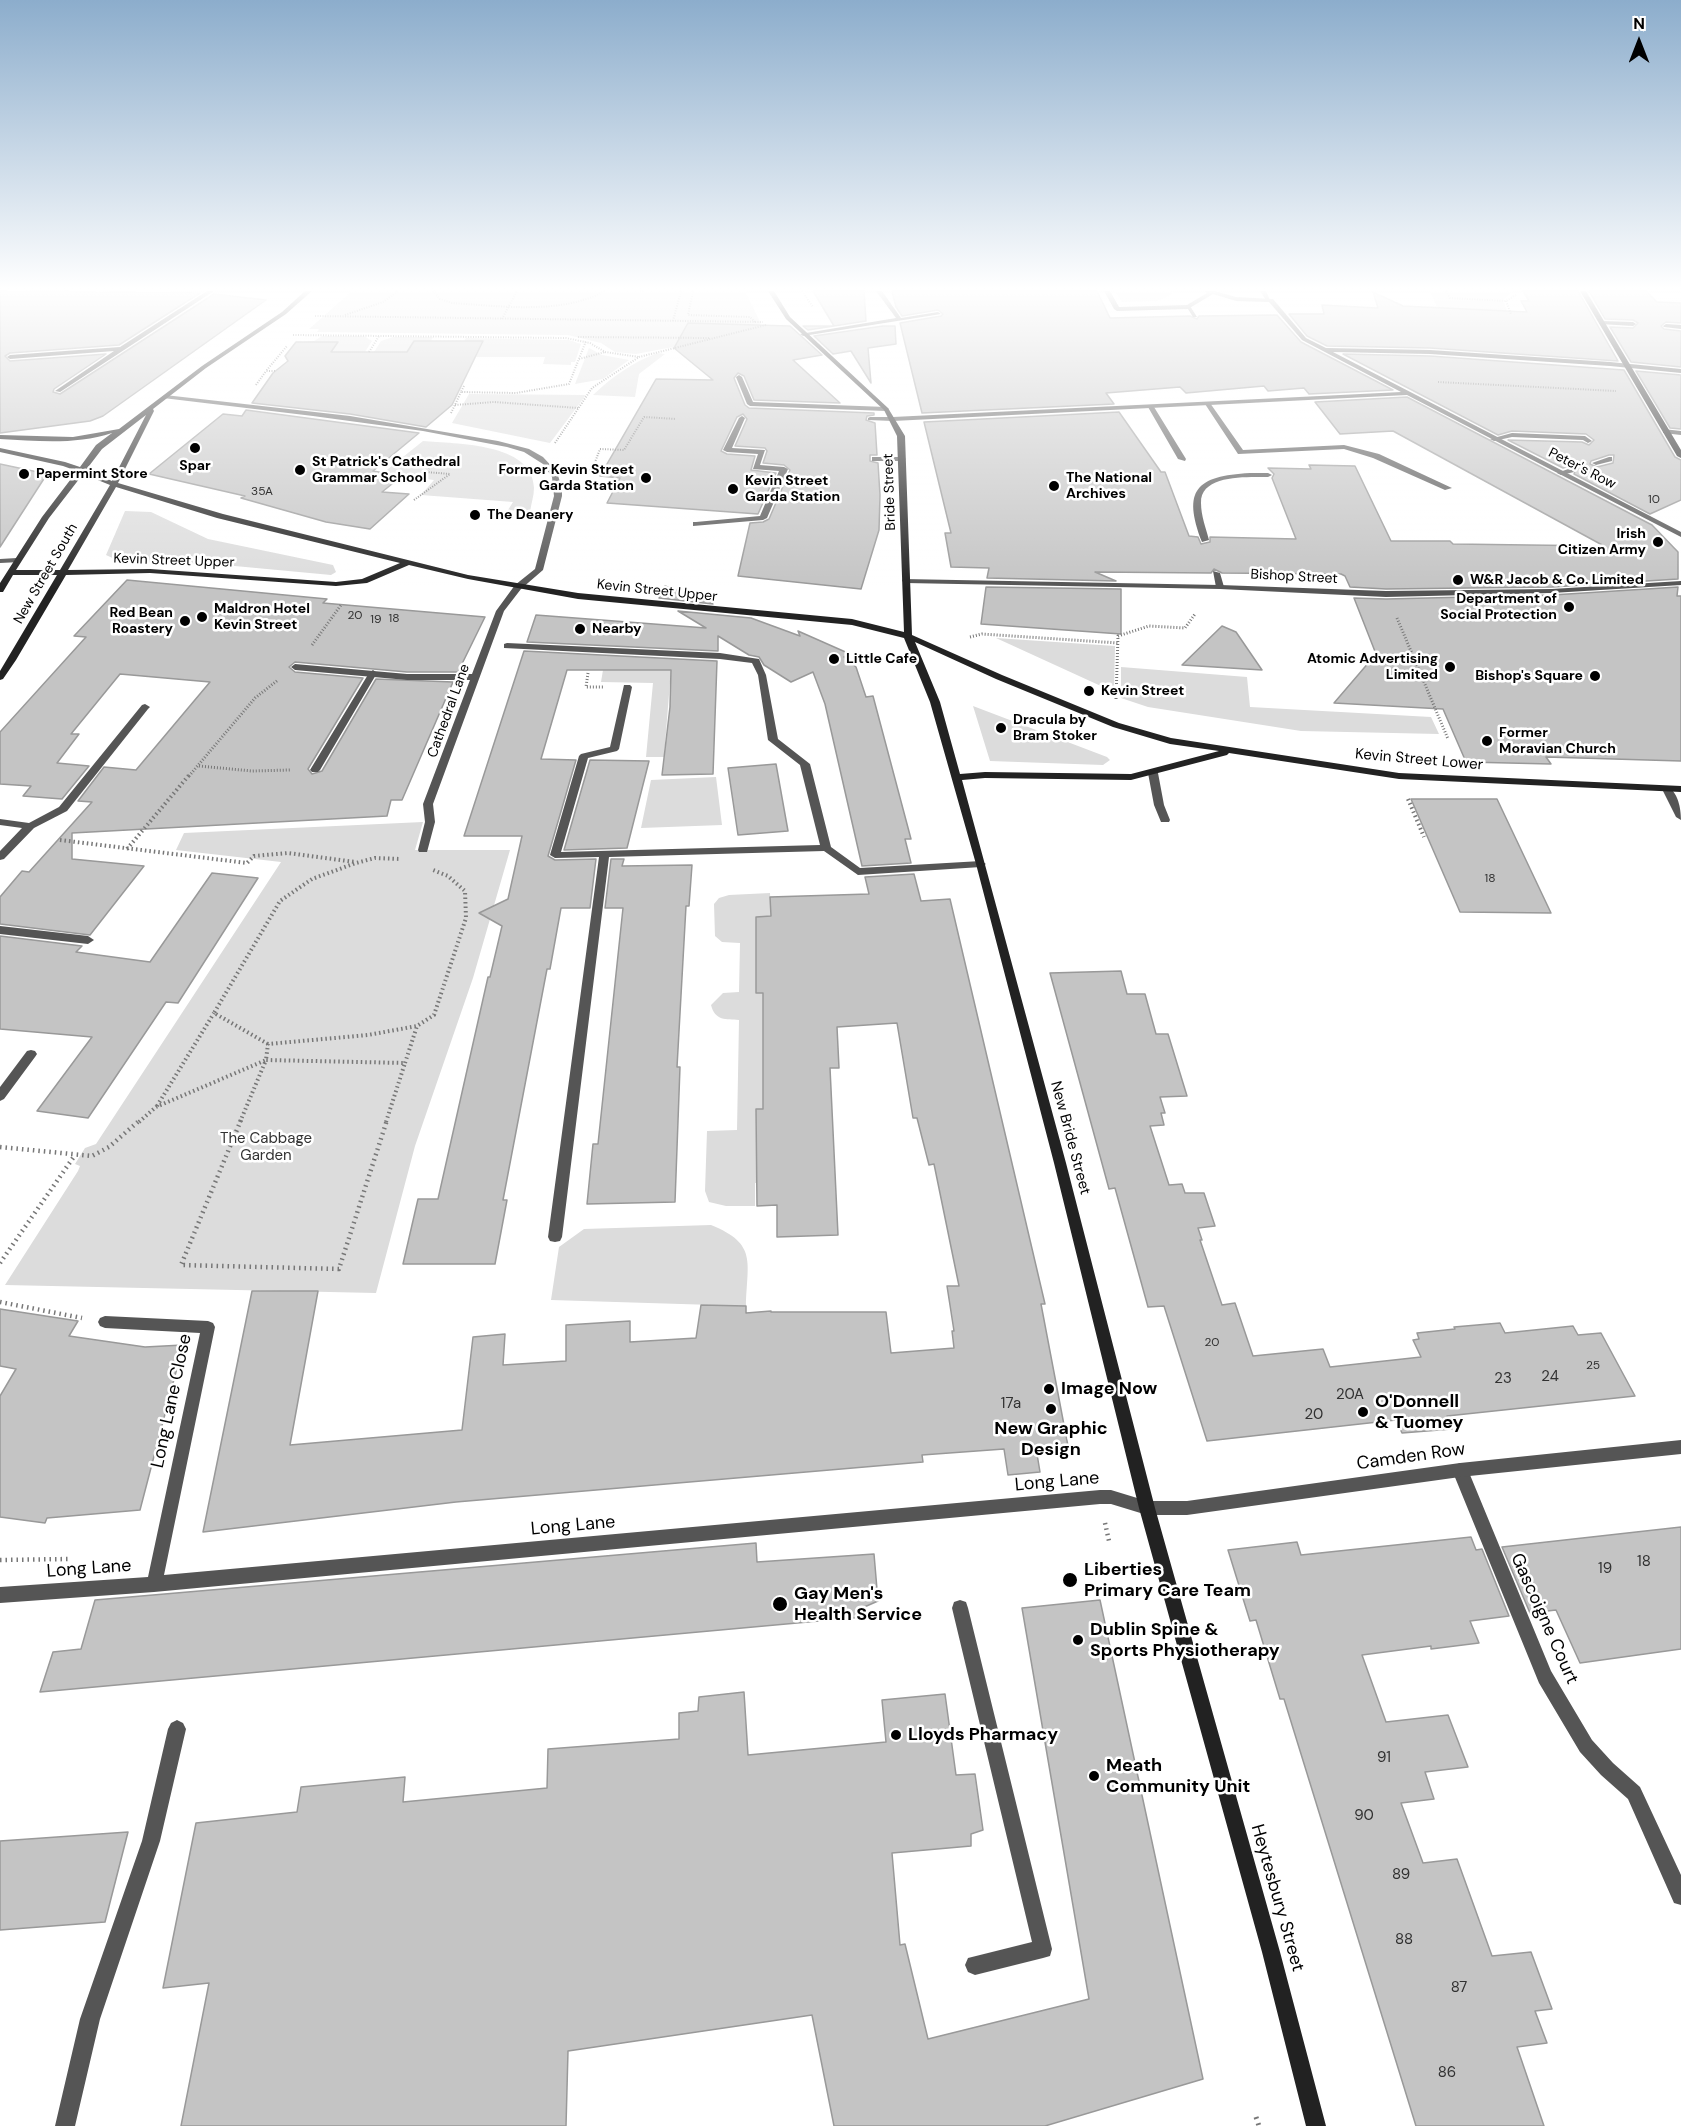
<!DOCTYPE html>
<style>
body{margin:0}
#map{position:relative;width:1681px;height:2126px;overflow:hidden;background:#fff;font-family:"DM Sans",sans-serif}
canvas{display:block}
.north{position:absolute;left:1609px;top:12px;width:60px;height:60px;-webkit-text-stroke:4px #fff;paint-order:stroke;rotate:0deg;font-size:16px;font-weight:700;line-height:24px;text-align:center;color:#000}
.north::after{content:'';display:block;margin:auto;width:21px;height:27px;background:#000;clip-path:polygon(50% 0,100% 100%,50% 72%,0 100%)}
</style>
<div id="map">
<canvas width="1681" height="2126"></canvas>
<div class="north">N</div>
</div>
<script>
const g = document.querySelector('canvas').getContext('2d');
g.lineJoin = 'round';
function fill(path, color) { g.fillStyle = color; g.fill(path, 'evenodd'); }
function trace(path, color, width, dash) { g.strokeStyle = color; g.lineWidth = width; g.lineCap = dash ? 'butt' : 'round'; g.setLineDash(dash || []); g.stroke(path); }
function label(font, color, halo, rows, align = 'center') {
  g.font = font + ' "DM Sans",sans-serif'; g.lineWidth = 5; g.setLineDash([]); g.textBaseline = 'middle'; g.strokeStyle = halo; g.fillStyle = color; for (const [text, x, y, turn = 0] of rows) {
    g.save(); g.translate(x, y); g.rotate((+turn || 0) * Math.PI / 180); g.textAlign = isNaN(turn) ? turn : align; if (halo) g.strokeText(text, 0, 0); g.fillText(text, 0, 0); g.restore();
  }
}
fill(new Path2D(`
 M352,291H745L761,324L689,344L636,354L615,352L601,343L568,335L317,332L319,329H309Z
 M1115,291H1172L1173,294L1157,301L1122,302Z
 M1430,291H1510L1512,292L1503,300L1507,311L1437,308Z
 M322,336H364L372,341L365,352L329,355L337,342H302L314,341Z
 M393,337H433L431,341H414L405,356L374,352L381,341Z
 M466,338L569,340L581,344L575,362H571V365L543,364L545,357H476L483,342L464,341Z
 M589,348L602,355L629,360L603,379L575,384Z
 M657,353L665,354L639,374L635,397L593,395C613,376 632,363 657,353Z
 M469,394L586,395L550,443L452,423Z
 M423,441C455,444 533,442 534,488C534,496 531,504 530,512L508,510L513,502L421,495L434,480L383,473Z
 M125,511L151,512L208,539L333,565L336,572L331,575L224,565L119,561L106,555Z
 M996,638L1115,646L1114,692Z
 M1121,667L1247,677L1250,707L1431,717L1439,734L1301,731L1148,707L1121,698Z
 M671,669L664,757H646L653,683L601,682L603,670Z
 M973,706L1107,757L1110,760L1103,765L990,761Z
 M716,777L722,825L641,828L651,780Z
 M423,822L415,850H510L473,978L415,1146L376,1293L5,1285L78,1171L80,1166L75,1164L85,1148L96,1144L281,862L176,850L184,833Z
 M770,893L771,916L756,972V993H770C760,1039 761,1063 772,1109L756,1110V1134L774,1182L755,1183V1206H726L709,1202L705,1191L707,1131L737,1130L739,1020C726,1019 715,1021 711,1005L723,993L739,992L740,943L722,942L715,936L714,904L719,898L729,895Z
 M711,1225C758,1244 747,1262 746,1306L551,1300L559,1247L584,1229Z`), '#dcdcdc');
const building = new Path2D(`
 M0,291L200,293L119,345L10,353L5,356L10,361L106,354L54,389L53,392L60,394L214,294L266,300L103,416L90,421L0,433Z
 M813,291H864L866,321L808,330L803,326H834Z
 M892,291H1097L1110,318L1190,316L1197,319L1199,316L1277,315L1301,342L1393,390L1309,394L1304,388L1268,391L1264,386L1186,393L1180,387L1106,393L1114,404L922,413L900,323L941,316L943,314L938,310L902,316L896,307Z
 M1523,291H1578L1618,361L1430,348L1327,346L1307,336L1289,314H1324L1322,305L1378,308L1373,292L1403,306L1527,312L1521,301H1529Z
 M1589,291H1646L1657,302L1681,303V323L1666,322L1661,326L1664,329L1681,331V367L1631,362L1610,327L1633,328L1638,323L1633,320L1605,319Z
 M688,323L790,326L822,355L793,360L840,403L754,400L744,376L738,373L734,378L745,405L749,408L874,413V415L867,416L866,420L875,423L877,455H870V461L878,463L880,495L879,530L861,589L738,576L750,523L763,522L769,519L790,470L784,465L763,463L767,451L765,448L735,446L747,419L743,414L737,417L721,451L727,454L755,456L751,470L776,473L758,514L607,503L620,478L600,476L656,379L713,380L674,348Z
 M883,326H895L896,344L868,348L871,383L851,351L833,354L814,336Z
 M414,341H483L452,405L426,427L350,414L252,403L273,373L288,361L285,356L296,342H338L331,352H407Z
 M1343,354L1430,356L1624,370L1675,457L1681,460V500L1650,514L1574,474L1576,468L1570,466L1563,468L1508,440L1582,442L1589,445L1594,440L1586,434L1512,431L1498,435ZM1609,455H1614L1613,463L1597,467L1590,464L1591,461Z
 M1636,371L1681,375V429L1670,428Z
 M1407,397L1652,525L1678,552V579L1552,587L1386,589L1350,587L1345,576L1341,574L1222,573L1214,569L1211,573L1095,572L1116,581L987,578L989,568L951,567L945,533H951L924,422L1119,412L1161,472H1165L1189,536L1198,537L1201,544L1210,542V537L1296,539L1272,478L1274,474L1268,468L1311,469L1309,465L1355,466L1391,541H1450L1453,544L1604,546L1393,431L1340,434L1315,402Z
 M246,410L419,433L373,471L402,476L382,492L409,494L370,529L326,522L241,498L245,496L149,474L223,414L242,416Z
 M0,464L47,474L0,547Z
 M127,580L327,599L323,603L485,617L458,672H407L295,662L289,667L295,672L363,678L308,769L312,774L322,771L376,679L453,682L402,800H391L387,816L72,833V859L144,866L90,935L0,924V897L22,871L29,872L92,802L78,801L104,767L136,770L210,682L120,674L71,734H79L57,763L89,766L62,799L23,796L31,786L0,784V732L86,637L74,636Z
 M665,586L713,604L659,598Z
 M986,587L1121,589V634L981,624Z
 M1678,587L1677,596H1681V761L1546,757L1551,764L1466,762L1443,709L1334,703L1376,654L1354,598L1386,599L1552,595Z
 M678,611L751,618L800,636L798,631L850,654L844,657L856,667L866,697L873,696L911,839H905L911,863L862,866L825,704L813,672L791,682L764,665L759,657L749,655L718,636V651L527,642L536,615L706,628Z
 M1222,626L1236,632L1262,670L1182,665Z
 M524,651L717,661L713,774L662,775L670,707L671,670H567L541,759L576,760L548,856L555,860L596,859L590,908H561L550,969H547L503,1200H507L495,1264H403L418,1199H438L488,977H490L502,926L479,913L508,899L522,836H464Z
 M590,760L649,761L627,848L564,850Z
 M776,764L788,831L738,835L728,768Z
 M1411,799H1497L1551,913L1460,912Z
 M611,859H624L622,866L692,865L689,906H686L677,1067H680L675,1202L587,1204L593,1144H598L623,908H605Z
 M212,873L258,878L178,1003L166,1002L88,1118L37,1111L92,1037L0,1029V936L82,946L76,952L150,962Z
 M914,874L921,901L950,899L1045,1304H1041L1068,1446L1036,1448L1040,1472L1008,1475L1004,1449L922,1455L923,1462L456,1502L203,1532L252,1291H318L290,1445L462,1430L473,1337L505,1334L503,1365L566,1361V1325L630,1321V1342L696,1338L701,1305L746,1306V1313L771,1311V1312H886L891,1353L954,1348L952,1331H954L947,1286H959L934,1164L929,1165L917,1118H913L897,1023L837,1027L839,1068H830L838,1235L777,1237V1205L757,1206L756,1109H763V993H756V917L771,916L770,897L869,894L865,877Z
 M1121,971L1127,994H1145L1156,1034H1168L1187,1096L1160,1097L1165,1113H1161L1164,1125L1150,1126L1169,1185L1182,1184L1185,1193H1204L1215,1226L1198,1228L1202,1240H1200L1222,1305L1235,1303L1253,1356L1323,1349L1330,1367L1421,1357L1413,1340L1419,1339L1417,1333L1455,1329L1454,1327L1500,1323L1505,1333L1573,1326L1578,1335L1601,1333L1635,1396L1447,1416L1452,1429L1402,1433L1396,1420L1207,1441L1164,1306L1148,1307L1115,1188L1109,1189L1050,973Z
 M0,1309L78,1321L69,1336L145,1347L183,1345L140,1510L47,1518L45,1523L0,1517V1396L16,1369L0,1366Z
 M1681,1527V1649L1580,1663L1556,1610L1530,1613L1502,1547Z
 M1471,1537L1476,1550L1482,1549L1509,1616L1470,1621L1479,1643L1431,1649V1646L1362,1655L1386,1722L1448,1715L1468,1767L1425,1772L1434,1799L1401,1803L1423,1863L1457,1859L1492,1956L1531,1952L1552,2009L1535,2011L1547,2043L1517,2047L1544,2126H1416L1284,1699H1280L1256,1620L1250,1621L1228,1550L1297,1542L1301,1555Z
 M756,1543L757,1562L874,1554L878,1601L862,1608L863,1617L40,1692L53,1652L81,1649L95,1600Z
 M1100,1600L1203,2079L1045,2126H834L812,2015L568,2051L566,2126H181L209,1983L163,1988L196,1823L297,1812L301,1787L405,1777L403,1802L547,1788L548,1749L679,1739V1713L698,1711L699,1697L744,1692L748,1755L886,1742L882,1700L945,1694L956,1775L975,1774L983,1830L971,1834V1846L892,1853L900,1945L905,1944L928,2039L1089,1999L1022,1608Z
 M128,1832L105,1922L0,1930V1841Z`);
fill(building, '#c4c4c4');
trace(building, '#999', 1.5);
trace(new Path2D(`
 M433,291L440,299L452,303C501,306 561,315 605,291
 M640,291H644
 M693,291L688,315L750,317L755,322
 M802,291L813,307
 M1446,291L1450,298L1506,301L1516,295
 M1506,301L1511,314
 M345,315L383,302L398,291
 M315,316L763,322
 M502,319L517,291
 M673,321L681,291
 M293,335L566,338L590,343L605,352L639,357
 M578,337L709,338
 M369,352L379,336
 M579,359L605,352
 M275,371H266L287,346
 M1438,382L1616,391
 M256,385L266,371
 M464,386L461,392L516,393L569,384L586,341
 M455,405L494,402L578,408
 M451,413L461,392
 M555,443L592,388L639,357L766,325
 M600,449L624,450L644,417L676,419
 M577,472L592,470L600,449
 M414,500L450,474L426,472L441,454`), '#777', 2, [1, 1.5]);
trace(new Path2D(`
 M1397,618L1448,739
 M970,637L982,634L1118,643
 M312,645L341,605
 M588,673L586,687H603
 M1116,699L1118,636L1149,626L1185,628L1195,614
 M199,766L252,771L290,770
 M189,776L255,698L278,680`), '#777', 3, [1, 2]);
trace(new Path2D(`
 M1408,799L1424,837
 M60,840L247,863L254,856L288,853L355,862
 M127,849L190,774
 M268,1044L214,1013L280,901L312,879L356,863L375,858L401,859
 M405,1063L417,1026
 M157,1106L214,1013
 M139,1122L156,1107L266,1060L268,1044L368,1035L417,1026L434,1015L466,918L465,891L448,876L433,870
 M240,1122L266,1060L405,1063
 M386,1122L405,1063`), '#777', 4, [1.5, 3]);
trace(new Path2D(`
 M241,1120L181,1265L339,1269L387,1120
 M0,1147L92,1156L109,1147L140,1120
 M0,1263L75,1155
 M0,1302L82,1318
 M1105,1523L1109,1541
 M0,1560L70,1559`), '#777', 4.5, [1.5, 4]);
trace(new Path2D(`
 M1256,2117L1259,2126`), '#777', 5, [2, 4.5]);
fill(new Path2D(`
 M207,291H214L60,392L55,391L114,351L10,359L7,357L10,355L120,347Z
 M1260,291H1266L1270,300H1266Z
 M1186,306H1190L1197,317H1193Z
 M1602,321L1633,322L1636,324L1633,326L1600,324L1599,323Z
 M1666,324L1681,325V329L1664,327L1663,326Z
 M739,375L742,377L753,402L886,407L889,409L886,411L750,406L747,404L736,377Z
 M1206,403H1210L1243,450L1344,445L1379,454L1452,488L1445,490L1373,458L1344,449L1238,454L1205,404Z
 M1151,405L1154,407L1186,459L1185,461L1178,459L1148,407Z
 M742,416L745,418L732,448L765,450L760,465L784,467L788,469L767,518L763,520L693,526V522H696L760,516L779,471L753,469L758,454L727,452L723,450L739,418Z
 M870,417H893L896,419L893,421L868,420V418Z
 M1663,429L1681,431V435L1663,433Z
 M1512,433L1585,436L1592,441L1588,443L1583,440L1512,437L1494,441L1490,439Z
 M872,457H902L906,459L902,461H872Z
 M1609,457H1612V461L1596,465L1592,463Z
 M1571,468L1575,470L1574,472L1561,475L1557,473Z
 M1250,473H1268L1272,475L1268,477C1248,477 1200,474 1201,503C1201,516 1206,528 1209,540L1202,542C1182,490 1196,476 1250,473Z
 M17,558L21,560L20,562L0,563V559Z
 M1213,571L1220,573L1224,587L1223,589L1216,587Z
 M507,643L720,653L759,659L766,675L778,739L810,764L831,847L860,868L981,861L986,864L981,867L858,875L824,851L609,857L562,1237L560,1241L555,1242L550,1241L548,1237L599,857L555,858L550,855L579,756L581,754L610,747L624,685H630L632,687L619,749L617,751L588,758L561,852L820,845L800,765L768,740L758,675L752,663L720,659L504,648V644Z
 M373,670L377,673L320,770L318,772H312L310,770L369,673Z
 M1153,770L1158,773L1164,805L1170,820L1169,822H1161L1154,805L1148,773Z
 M1460,1463L1465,1465L1468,1470L1551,1671L1592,1740L1613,1763L1640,1787L1681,1875V1905L1674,1903L1628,1799L1601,1775L1580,1752L1539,1683L1452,1470L1455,1465Z
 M960,1600L966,1602L968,1608L1052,1949L1050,1956L1043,1958L975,1975L968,1972L965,1965L968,1958L1032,1942L952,1608L954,1602Z
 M177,1720L183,1723L186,1729L160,1841L100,2019L75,2126H55L80,2019L142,1841L168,1729L171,1723Z`), '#555');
fill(new Path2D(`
 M876,291H882L901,318L938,312L941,314L803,336L800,334L896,318Z
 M1104,291H1110L1119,307L1187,305L1207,293L1204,291H1215L1236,297L1273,299L1306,338L1326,348L1430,350L1610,362L1681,369V373L1610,366L1430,354L1333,352L1681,532V537L1407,395L893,421L890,419L893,417L1401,392L1302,340L1269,302L1236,301L1213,294L1188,309L1117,311L1114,309Z
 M165,395L350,416L498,441L529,449L543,457L557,472L562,489V496L543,570L521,589L504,611L433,804L435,822L427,852H419L418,850L425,822L423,804L470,680H407L295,670L291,667L295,664L407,674H472L496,611L515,585L535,569L554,496L552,477L543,464L524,452L507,447L423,431L313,416L163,398L162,397Z
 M903,579L1220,585L1386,591L1552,589L1681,581V585L1552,593L1386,597L1220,589L906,583L902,581Z
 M145,704L150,707L148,709L67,811L34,828L4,859L0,860V851L22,828L0,825V819L29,823L59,807L142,705Z
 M1667,786C1678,792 1681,808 1681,820L1676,817L1662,789Z
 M0,926L88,936L94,940L88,944L0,934Z
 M31,1050L35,1051L37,1054L35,1057L4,1099L0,1101V1087L27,1051Z
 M105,1316L208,1321L213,1323L215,1327L164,1575L1100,1490H1111L1147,1501H1187L1460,1463L1681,1440V1454L1460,1477L1187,1515H1147L1111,1504H1100L154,1592L0,1603V1587L148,1577L200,1333L105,1328L100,1326L98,1322L100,1318Z`), '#555');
fill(new Path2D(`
 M305,291H312L286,314L206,368L153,409L154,411L118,483L223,514L468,575L578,593L852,619L904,632L897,436L884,410L786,319L768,291H774L790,317L888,408L905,436L912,635L1002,675L1119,723L1171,738L1399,773L1681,786V792L1399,779L1229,753L1227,755L1131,780L985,778L962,780L1066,1163L1155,1508L1280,1952L1326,2126H1306L1262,1952L1139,1508L1054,1163L976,864L930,702L904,638L852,625L578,599L468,579L409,565L367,583L336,586L150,573L66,575L16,660L3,679L0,680V671L57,575H13L3,592H0V583L42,517L77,471L63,466L0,452V448L65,462L80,467L96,445L112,433C76,445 38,441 0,439V435L73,437L119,429L202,366L282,312ZM146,415L112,481L86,470L102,449ZM83,474L110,485L60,570H16L49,518ZM116,487L217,518L400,563L362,579L336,582L150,569L68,570ZM915,642L996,679L1113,727L1170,744L1219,751L1131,774L985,772L960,774L940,702Z
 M1580,291H1586L1681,450V458L1677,456Z`), '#222');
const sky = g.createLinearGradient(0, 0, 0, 589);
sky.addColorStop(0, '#8cadcc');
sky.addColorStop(0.49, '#fff');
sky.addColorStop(1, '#ffffff00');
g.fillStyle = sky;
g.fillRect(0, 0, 1681, 589);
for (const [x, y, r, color] of [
 [195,448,6,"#000"],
 [300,470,6,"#000"],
 [24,474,6,"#000"],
 [646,478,6,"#000"],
 [1054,486,6,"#000"],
 [733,489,6,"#000"],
 [475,515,6,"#000"],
 [1658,542,6,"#000"],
 [1458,580,6,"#000"],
 [1569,607,6,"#000"],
 [202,617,6,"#000"],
 [185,621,6,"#000"],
 [580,629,6,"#000"],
 [834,659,6,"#000"],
 [1450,667,6,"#000"],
 [1595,676,6,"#000"],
 [1089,691,6,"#000"],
 [1001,728,6,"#000"],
 [1487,741,6,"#000"],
 [1049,1389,6,"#000"],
 [1051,1409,6,"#000"],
 [1363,1412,6,"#000"],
 [1070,1580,8,"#000"],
 [780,1604,8,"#000"],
 [1078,1640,6,"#000"],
 [896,1735,6,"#000"],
 [1094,1776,6,"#000"]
]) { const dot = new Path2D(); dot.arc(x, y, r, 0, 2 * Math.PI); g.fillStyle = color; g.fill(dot); trace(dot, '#fff', 2); }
label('12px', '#313131', null, [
 ["35A",262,492],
 ["10",1654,500],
 ["20",355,616],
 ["18",394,619],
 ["19",376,620],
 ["18",1490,879],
 ["20",1212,1343],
 ["25",1593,1366]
]);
label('bold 14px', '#000', '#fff', [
 ["St Patrick's Cathedral",312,462],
 ["Grammar School",312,478],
 ["Spar",195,466,"center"],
 ["Former Kevin Street",634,470,"right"],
 ["Garda Station",634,486,"right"],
 ["Papermint Store",36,474],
 ["The National",1066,478],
 ["Archives",1066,494],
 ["Kevin Street",745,481],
 ["Garda Station",745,497],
 ["The Deanery",487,515],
 ["Irish",1646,534,"right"],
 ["Citizen Army",1646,550,"right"],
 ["W&R Jacob & Co. Limited",1470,580],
 ["Department of",1557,599,"right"],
 ["Social Protection",1557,615,"right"],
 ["Maldron Hotel",214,609],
 ["Kevin Street",214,625],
 ["Red Bean",173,613,"right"],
 ["Roastery",173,629,"right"],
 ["Nearby",592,629],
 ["Little Cafe",846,659],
 ["Atomic Advertising",1438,659,"right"],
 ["Limited",1438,675,"right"],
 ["Bishop's Square",1583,676,"right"],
 ["Kevin Street",1101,691],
 ["Dracula by",1013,720],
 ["Bram Stoker",1013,736],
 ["Former",1499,733],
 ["Moravian Church",1499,749]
], 'left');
label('14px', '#000', '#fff', [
 ["Peter's Row",1582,469,27],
 ["Bride Street",890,492,-92],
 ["Kevin Street Upper",174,561,2],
 ["New Street South",46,574,-60],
 ["Bishop Street",1294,577,3],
 ["Kevin Street Upper",657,591,6],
 ["Cathedral Lane",449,711,-70]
]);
label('15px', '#000', '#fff', [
 ["Kevin Street Lower",1419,760,5],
 ["New Bride Street",1070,1138,75]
]);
label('15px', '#333', '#fff', [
 ["The Cabbage",266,1139],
 ["Garden",266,1156]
]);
label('15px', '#313131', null, [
 ["24",1550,1377],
 ["23",1503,1379],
 ["20A",1350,1395],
 ["17a",1011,1404],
 ["20",1314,1415],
 ["18",1644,1562],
 ["19",1605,1569],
 ["91",1384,1758],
 ["90",1364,1816],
 ["89",1401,1875],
 ["88",1404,1940],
 ["87",1459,1988],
 ["86",1447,2073]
]);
label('bold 18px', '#000', '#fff', [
 ["Image Now",1061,1389],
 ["O'Donnell",1375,1402],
 ["& Tuomey",1375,1423],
 ["New Graphic",1051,1429,"center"],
 ["Design",1051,1450,"center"],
 ["Liberties",1084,1570],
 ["Primary Care Team",1084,1591],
 ["Gay Men's",794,1594],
 ["Health Service",794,1615],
 ["Dublin Spine &",1090,1630],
 ["Sports Physiotherapy",1090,1651],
 ["Lloyds Pharmacy",908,1735],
 ["Meath",1106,1766],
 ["Community Unit",1106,1787]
], 'left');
label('18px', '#000', '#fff', [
 ["Long Lane Close",172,1401,-78],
 ["Camden Row",1411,1457,-8],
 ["Long Lane",1057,1482,-5],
 ["Long Lane",573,1526,-5],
 ["Long Lane",89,1569,-4],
 ["Gascoigne Court",1544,1619,66],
 ["Heytesbury Street",1277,1898,74]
]);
</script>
